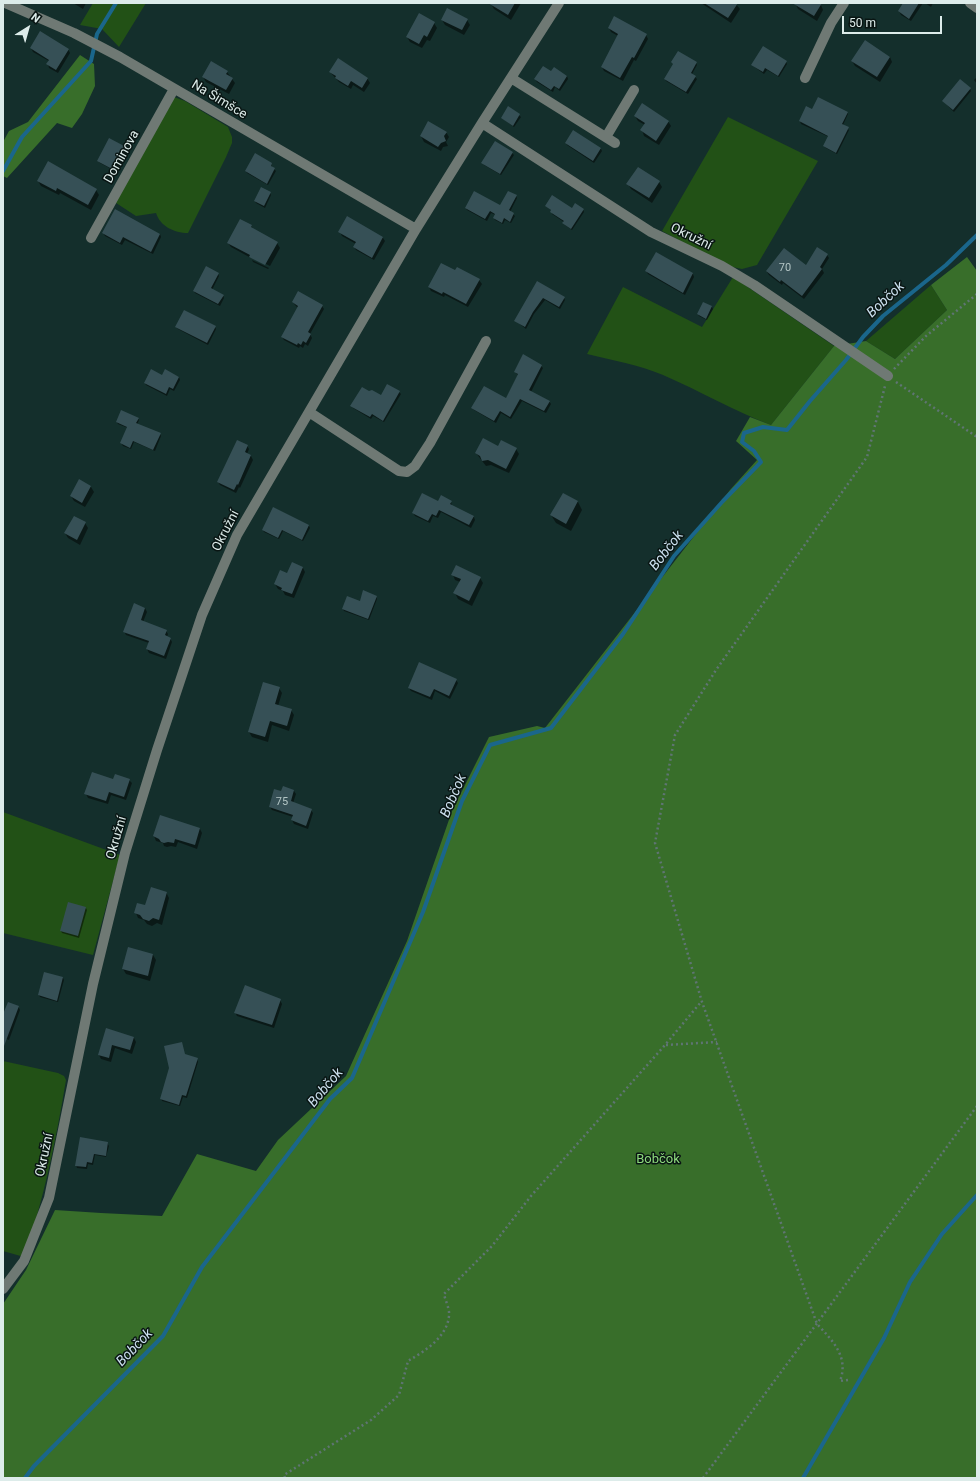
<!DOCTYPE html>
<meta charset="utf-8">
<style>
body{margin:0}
#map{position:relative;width:980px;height:1481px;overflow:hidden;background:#142f2c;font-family:Roboto,sans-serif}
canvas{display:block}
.frame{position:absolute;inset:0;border:4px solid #ddecea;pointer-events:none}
.north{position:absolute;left:8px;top:8px;width:40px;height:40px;-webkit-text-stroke:3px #091513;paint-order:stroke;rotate:37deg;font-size:11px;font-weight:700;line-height:16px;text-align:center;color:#ddecea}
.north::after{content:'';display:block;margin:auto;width:14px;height:18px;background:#ddecea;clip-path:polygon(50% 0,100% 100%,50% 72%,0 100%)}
.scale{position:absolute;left:842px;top:16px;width:100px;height:18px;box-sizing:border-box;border:2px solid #ddecea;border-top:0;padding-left:5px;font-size:12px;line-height:14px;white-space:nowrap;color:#ddecea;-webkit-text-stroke:3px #091513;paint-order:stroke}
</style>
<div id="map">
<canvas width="980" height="1481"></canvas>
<div class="frame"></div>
<div class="north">N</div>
<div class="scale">50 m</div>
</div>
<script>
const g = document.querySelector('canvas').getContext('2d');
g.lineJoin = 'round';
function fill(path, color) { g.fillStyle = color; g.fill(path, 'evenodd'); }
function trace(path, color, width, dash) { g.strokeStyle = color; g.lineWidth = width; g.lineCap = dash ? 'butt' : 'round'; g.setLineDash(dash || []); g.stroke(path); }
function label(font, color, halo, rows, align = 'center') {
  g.font = font + ' Roboto,sans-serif'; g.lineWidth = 3; g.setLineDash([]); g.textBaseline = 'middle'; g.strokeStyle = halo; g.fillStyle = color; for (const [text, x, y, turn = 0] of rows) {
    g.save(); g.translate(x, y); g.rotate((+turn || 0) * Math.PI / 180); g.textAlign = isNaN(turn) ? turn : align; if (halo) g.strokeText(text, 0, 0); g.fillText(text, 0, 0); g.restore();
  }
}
fill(new Path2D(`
 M93,3H146L119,47L102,29L80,25Z
 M174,97L185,101L228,127L232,137V143L226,157L188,233C174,233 160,226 156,213L136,216L113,201Z
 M728,117L818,161L757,265L742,269L728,266L662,231Z
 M733,277L834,346L771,425C734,411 700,391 663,375C639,365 612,360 587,354L623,287L702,327Z
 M931,285L947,310L895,359L866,341Z
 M3,812L120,855L93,955L3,933Z
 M3,1061L58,1073L64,1076L66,1080C56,1140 44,1199 24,1257L3,1251Z`), '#225116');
fill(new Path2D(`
 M80,55L94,64L95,86L82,114L72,128L57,123L7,178L3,176V142L9,131L28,122Z
 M967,257L977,271V1478H3V1304L26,1270L55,1210L101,1213L162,1216L197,1154L256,1171L278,1140L346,1076L407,941L452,811L489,737L537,726L545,728L730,490L757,460L736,441L750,417L771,425L834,346L866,341L895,359L947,310L931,285Z`), '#386e2a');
fill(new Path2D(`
 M73,3H86L83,9Z
 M491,3H521L511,20L494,9L491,4Z
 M701,3H735L740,9L731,23Z
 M795,3H817L821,5L823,10L817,21L798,9Z
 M904,3H923L911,21L901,15L899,11Z
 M925,3H933L931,7Z
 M442,20H467L470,25L464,35L445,25Z
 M434,23L437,28L430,41L427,40L422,48L410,42L407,37Z
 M609,28L646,35L648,39L636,61L634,60L623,81L604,71L602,67L618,36L611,32Z
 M31,48L68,49L70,53L58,73L49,68L48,64L49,61L33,52Z
 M890,57L892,62L880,82L855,66L852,61Z
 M786,62L787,64L779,77L767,70L764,74L752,65Z
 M696,63L697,65L692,74L697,79L688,94L666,81L665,79Z
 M227,72L235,83L229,94L206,82L203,77Z
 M330,72L367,78L370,83L364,92L353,85L351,89L339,82Z
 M552,73L567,76L568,79L560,91L555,87L553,92L537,82L535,79Z
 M977,77V84L974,80Z
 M970,89L971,91L954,112L943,101Z
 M509,107L521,117L514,127L502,118Z
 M813,111L847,112L848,114L843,125L849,130L837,154L826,148L824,146L829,137L801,124L800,121Z
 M635,116L668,121L671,126L659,145L644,136L642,130L645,125L638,121Z
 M429,123L446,132L449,137L446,142L448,146L443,147L441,151L424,142L421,136Z
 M573,132L601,149L602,151L594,163L567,145L566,143Z
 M126,148L127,150L115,171L100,163L98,161Z
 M512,153L514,155L501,175L484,165L483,163Z
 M271,164L272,167L276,171L268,185L247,173L246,171Z
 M38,181L96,190L99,195L91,210L60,193L59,195L41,186Z
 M659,182L662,187L652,203L631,189L628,184Z
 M270,193L271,195L265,208L256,203L255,201Z
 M516,196L517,198L510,212L515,216L511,223L505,220L503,224L495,220L494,218L496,215L491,213L487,221L467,210L466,208L500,207Z
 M546,206L583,209L584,212L572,230L565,225L563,223L564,222L552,214V211Z
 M348,218L383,238L385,241L374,260L356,250L354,247L356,244L342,236L340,232Z
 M251,226L254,230L277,243L280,248L270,266L250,256L251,258L231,247L228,243Z
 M103,233L160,234L161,237L153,254L125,240L122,245L105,236Z
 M827,255L829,258L822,269L824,273L804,299L783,283L782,285L769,275L767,272L806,266Z
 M252,260L269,268L268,269L253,262Z
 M455,271L479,280L482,284L468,307L445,295L444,297L431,291L429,287Z
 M646,271L693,274L694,277L685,295L648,274Z
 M218,274L219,276L212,290L223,295L224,298L220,306L195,293L194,291Z
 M538,283L564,298L565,300L560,309L545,300L534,314L526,329L516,321Z
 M293,302L322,306L324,309L310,334L312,338L308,346L305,344L303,348L300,346L299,348L284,340L282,337L298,308L295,305Z
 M704,303L712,307L713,309L707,320L699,316L698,314Z
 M176,327H215L216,329L208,345L178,329Z
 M541,366L543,368L531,392L549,401L551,404L546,413L522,401L511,419L501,413L496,423L474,410L472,408L506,399L518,375L515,372Z
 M165,371L179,377L180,380L174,391L170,389L167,396L146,385L145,383L163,376Z
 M399,392L401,394L384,422L373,416L371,419L353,408L352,406Z
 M138,418L139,420L137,425L160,434L161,436L155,451L134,442L131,449L123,446L121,443L128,428L118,424L117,422Z
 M247,446L249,449L247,454L251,456L253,460L240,488L239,487L236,493L220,485L218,482Z
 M499,448L516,449L519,454L509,473L491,465L486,466L476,453Z
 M79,480L91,487L94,492L85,507L74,501L71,496Z
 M563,494L578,502L582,510L571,531L556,523L551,515Z
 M438,502H451L452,506L474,517L475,520L471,528L441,512L438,518L433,516L430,523L415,516L413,513Z
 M274,508L309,526L310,528L303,541L283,531L279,539L264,532L263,530Z
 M85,523L88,528L80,545L68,538L65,533Z
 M303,568L305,572L294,598L285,595L283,591L278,589L275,584L288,575Z
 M453,575L480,578L483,583L472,606L458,599L455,593L460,582L455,580Z
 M376,596L377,599L369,620L344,611L343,609Z
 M145,608L147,612L143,622L166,631L168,634L167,637L170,638L172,642L166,659L149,653L147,649L149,643L126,635L124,631Z
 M456,680L458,683L450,699L435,691L432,700L411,691L409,688Z
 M279,688L282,693L278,706L291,710L294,715L289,731L272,725L268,742L252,737L249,732Z
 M129,780L132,783L126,800L111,795L108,804L88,798L86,794Z
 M294,791L296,794L293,803L311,810L313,813L308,829L294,824L292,820L293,817L272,810L270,807L282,792Z
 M160,816L200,829L202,833L197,849L178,842L176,847L171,846L167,847L164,846L163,843L156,841L154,836Z
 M166,892L169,898L162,925L157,923L152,926L147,924L144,920L138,918L136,913Z
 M86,908L87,910L79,938L62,933L61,931Z
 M129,949L153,955L156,960L150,981L126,974L123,969Z
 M45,973L63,978L64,980L58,1002L40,997L39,995Z
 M280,1000L282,1004L274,1028L237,1016L235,1012Z
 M18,1006L20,1010L9,1040L3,1038V1013Z
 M107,1029L134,1038L136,1042L132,1054L115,1048L111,1062L101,1059L99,1055Z
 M185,1056L197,1059L198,1062L187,1098L183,1097L180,1106L162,1101L161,1098Z
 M107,1143L109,1146L106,1157L95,1155L93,1165L88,1164L87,1169L77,1168L76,1165Z`), '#0007');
trace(new Path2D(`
 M3,171L22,137L91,61L97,34L116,3
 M25,1478L34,1466L163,1336L202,1267L330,1099L352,1078L423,912L462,801L490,745L551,728L623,634L674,556L723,501L761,462L754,451L742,442L744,433L763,427L787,430L810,401L846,360L863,337L883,316L946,265L977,235
 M803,1478L884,1338L910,1282L942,1234L977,1195`), '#1a668b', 4);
fill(new Path2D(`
 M488,3H515L508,15Z
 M704,3H738L728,18Z
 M792,3H822L814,16Z
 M903,3H919L909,19L898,11Z
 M447,8L468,19L462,30L441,20Z
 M419,13L435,22L427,37L424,35L419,44L406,37Z
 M614,16L647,34L634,58L632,57L620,78L601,67L618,34L608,28Z
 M40,31L69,49L56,70L46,64L49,60L30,48Z
 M865,40L890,57L877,77L851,61Z
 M763,46L787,61L778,76L765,68L763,72L751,65Z
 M678,51L697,62L691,73L696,76L686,92L664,79L673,64L671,62Z
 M338,58L368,78L362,88L351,81L348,86L335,78L336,76L329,72Z
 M211,61L228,71L226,74L233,78L226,90L202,77Z
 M543,66L551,71L554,67L567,76L559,89L554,86L551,90L534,79Z
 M960,79L971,88L953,110L942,101Z
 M818,97L848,112L842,124L849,127L836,153L823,146L828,136L799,121L806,106L812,109Z
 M642,103L669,121L656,141L640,130L645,123L634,116Z
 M508,106L520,114L513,126L501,118Z
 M428,121L447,132L444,136L446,141L441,143L438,147L420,136Z
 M573,130L601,148L593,161L565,143Z
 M109,138L126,147L114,170L97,161Z
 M495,141L513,152L500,174L481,163Z
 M255,153L272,163L271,166L275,168L267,184L245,171Z
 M48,161L97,189L88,205L57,188L56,191L37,181Z
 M638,167L660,181L649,198L626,184Z
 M261,187L271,192L264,206L254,201Z
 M474,191L500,205L508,191L517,195L509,210L514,213L510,222L504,218L502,223L493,218L495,214L490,211L485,219L465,208Z
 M552,195L572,208L575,203L584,209L571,229L562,223L564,221L550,212L551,210L545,206Z
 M115,209L160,234L151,252L123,237L120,243L102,233Z
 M347,216L383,237L372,258L353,247L356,242L338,232Z
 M240,219L252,225L251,227L278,242L265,265L249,257L250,255L227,243Z
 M817,247L828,254L820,267L822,269L802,296L781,280L780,282L766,271L784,248L806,265Z
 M656,252L693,273L683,293L645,271Z
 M441,263L455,270L457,267L480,279L466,304L443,292L442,294L428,287Z
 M206,266L219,273L211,288L224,295L218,304L193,291Z
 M537,281L565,297L559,307L543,298L533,312L525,327L514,321Z
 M298,291L323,305L308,332L311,334L306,343L303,341L301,345L298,343L297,345L281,337L298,306L292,302Z
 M703,302L712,306L706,319L697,314Z
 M184,310L216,326L207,343L175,327Z
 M523,354L542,365L529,390L550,401L544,411L520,399L510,417L500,411L494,421L471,408L484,386L506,398L518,374L514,372Z
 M151,369L162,375L165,369L179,377L173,389L169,387L166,394L144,383Z
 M387,384L400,391L383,421L372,414L370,417L350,406L362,387L369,391L372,390L381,395Z
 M121,410L139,418L136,423L161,433L153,450L133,441L130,448L120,443L127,427L116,422Z
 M483,438L498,446L501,440L517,448L506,469L488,460L482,461L480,456L475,453Z
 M237,440L248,445L245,452L251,455L238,485L237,484L234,490L217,482Z
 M79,479L91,486L82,503L70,496Z
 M422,493L438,501L441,495L452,501L450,504L474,516L469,525L439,510L436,516L432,514L428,521L412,513Z
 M563,493L578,501L566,524L550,515Z
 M273,507L309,525L302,540L282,530L278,538L262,530Z
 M74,516L86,522L77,540L64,533Z
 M292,562L303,567L292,594L281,590L282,588L274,584L280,570L287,573Z
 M456,565L481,577L469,601L453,593L461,579L451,575Z
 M363,590L377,596L368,619L342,609L347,596L360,601Z
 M134,603L145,608L141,620L167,630L165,635L171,638L164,656L146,649L149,641L123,632Z
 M419,662L457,679L449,696L434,689L430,697L408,688Z
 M263,682L280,687L275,704L292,709L287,726L270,721L265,737L248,732Z
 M92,772L113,779L115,774L130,779L124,797L109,792L106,801L84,794Z
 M283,786L294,790L291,801L312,809L306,826L291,820L293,815L269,807L274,789L281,791Z
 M160,815L200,828L195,845L175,839L174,843L168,842L164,843L161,842L159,839L153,836Z
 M151,887L167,892L159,920L153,918L149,921L143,919L140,915L134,913L137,903L145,905Z
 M68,902L86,907L78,936L60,931Z
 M128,947L153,954L148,976L122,969Z
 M44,972L63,977L57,1001L38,995Z
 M245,985L281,999L272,1025L234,1013Z
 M8,1002L19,1006L4,1046L3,1045V1014Z
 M106,1028L134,1037L130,1050L112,1045L109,1058L98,1055Z
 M182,1042L185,1054L198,1058L186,1096L182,1095L179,1105L160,1099L169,1068L164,1046Z
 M80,1137L108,1142L106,1156L94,1154L92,1163L87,1162L86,1167L75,1166Z`), '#365056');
trace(new Path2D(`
 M894,369L926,336L977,294
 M896,382L977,437
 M666,1045L717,1042
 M848,1380L840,1381C849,1357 833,1341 817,1324L702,1002L655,843L675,735L716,670L867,457L885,386
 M285,1478L284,1475L371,1420L399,1395L408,1361C425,1351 447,1337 449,1316C450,1309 445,1300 444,1294L492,1246L531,1196L665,1045L701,1002
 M703,1478L977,1106`), '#5f7573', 2.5, [2, 3]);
trace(new Path2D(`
 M5,3L74,33L120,57L416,229
 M970,3L977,8
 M511,78L615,143
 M805,78L831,23L844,3
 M482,123L651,232L722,266L754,285L888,376
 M606,137L634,90
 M91,238L174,89
 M309,412L399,471L407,472L415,466L430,443L486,341
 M3,1289L24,1261L49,1198L93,984L125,853L157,750L202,615L237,535L416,229L482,123L559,3`), '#6f7974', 10);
label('11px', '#b3c5c5', null, [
 ["70",785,268],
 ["75",282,802]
]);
label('13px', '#ddecea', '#091513', [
 ["Na Šimšce",219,100,31],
 ["Dominova",122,157,-61],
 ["Okružní",691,237,26],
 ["Okružní",226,531,-63],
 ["Okružní",117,838,-74],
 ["Okružní",45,1155,-78]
]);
label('13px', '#8eda7d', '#091513', [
 ["Bobčok",658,1160]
]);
label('italic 14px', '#cce1ef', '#091513', [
 ["Bobčok",886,300,-43],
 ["Bobčok",667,551,-52],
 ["Bobčok",454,796,-67],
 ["Bobčok",326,1088,-50],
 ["Bobčok",135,1348,-46]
]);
</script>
